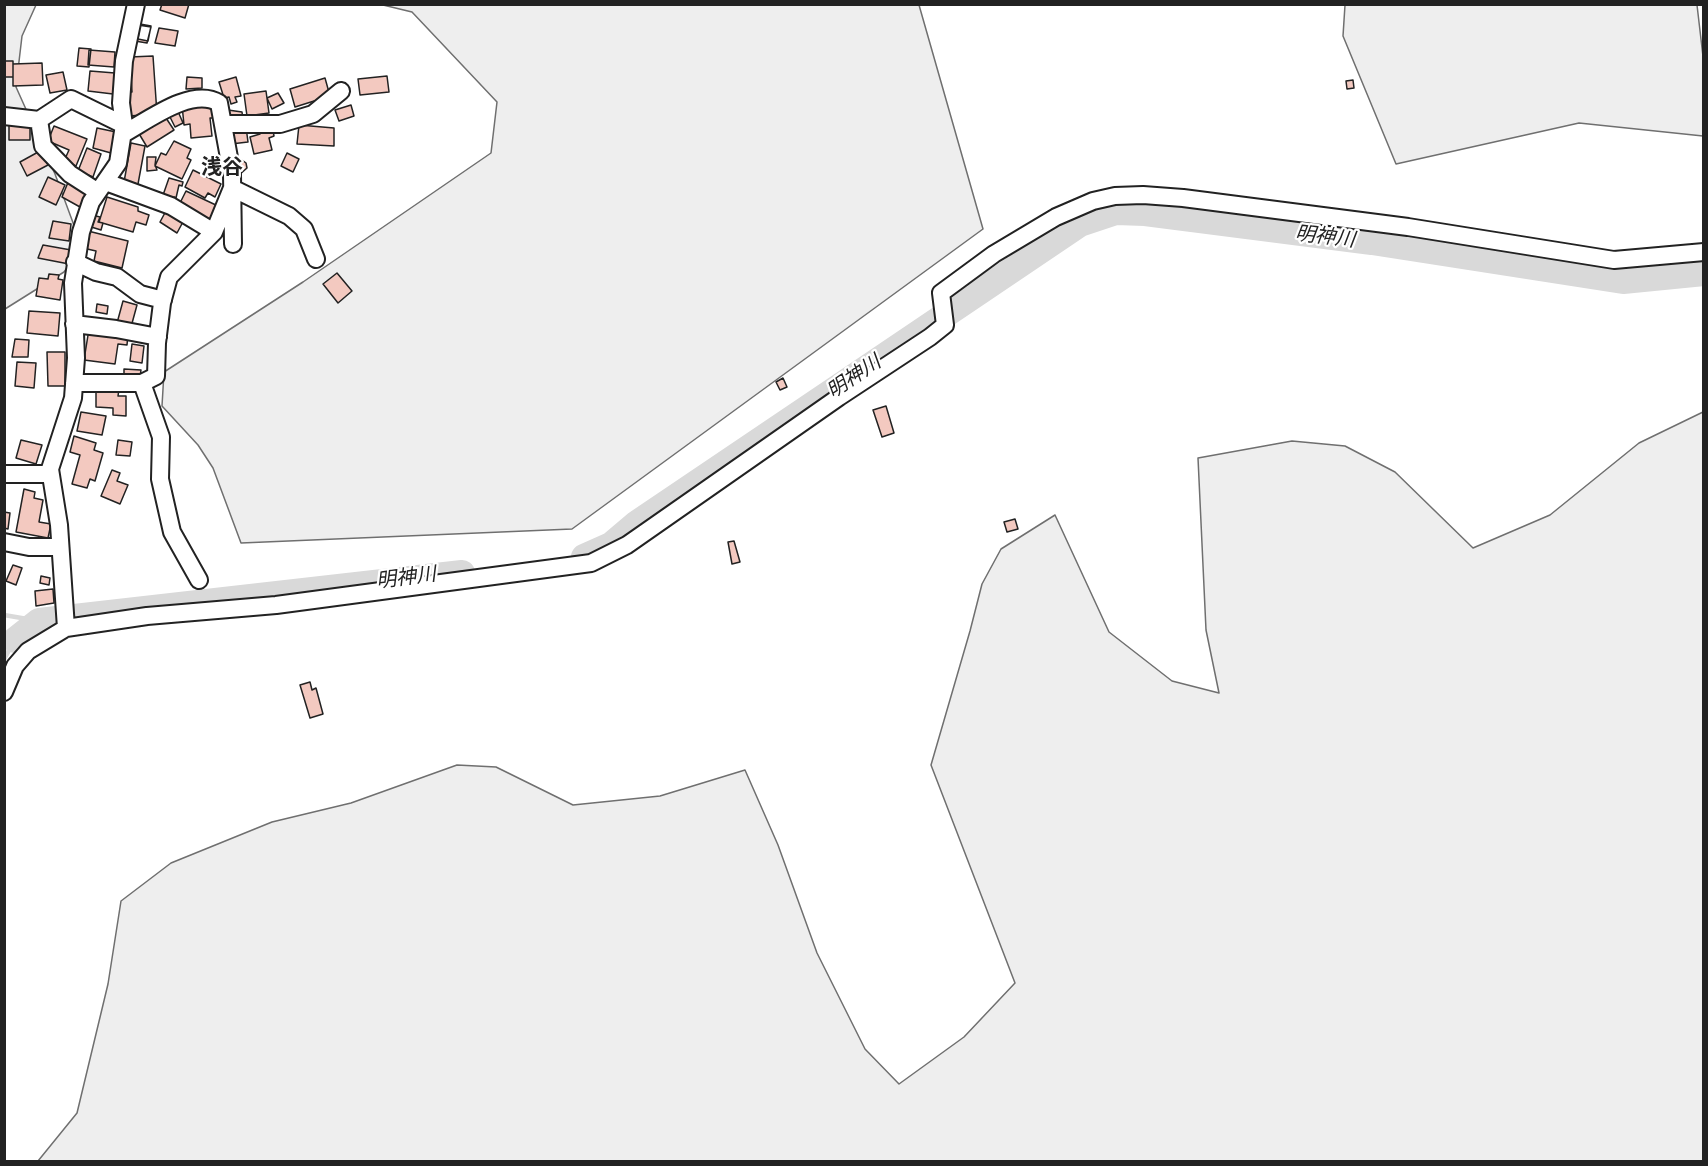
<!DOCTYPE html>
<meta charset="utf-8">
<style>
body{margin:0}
#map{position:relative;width:1708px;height:1166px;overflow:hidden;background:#fff;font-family:Literata,serif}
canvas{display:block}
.frame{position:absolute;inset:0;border:6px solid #222;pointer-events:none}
</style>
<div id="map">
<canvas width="1708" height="1166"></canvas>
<div class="frame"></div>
</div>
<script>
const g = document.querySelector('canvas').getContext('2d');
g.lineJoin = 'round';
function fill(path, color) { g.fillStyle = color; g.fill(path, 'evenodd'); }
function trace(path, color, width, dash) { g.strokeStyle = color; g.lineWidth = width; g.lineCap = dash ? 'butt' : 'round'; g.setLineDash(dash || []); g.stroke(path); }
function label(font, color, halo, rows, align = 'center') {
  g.font = font + ' Literata,"Noto Sans JP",serif'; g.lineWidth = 4.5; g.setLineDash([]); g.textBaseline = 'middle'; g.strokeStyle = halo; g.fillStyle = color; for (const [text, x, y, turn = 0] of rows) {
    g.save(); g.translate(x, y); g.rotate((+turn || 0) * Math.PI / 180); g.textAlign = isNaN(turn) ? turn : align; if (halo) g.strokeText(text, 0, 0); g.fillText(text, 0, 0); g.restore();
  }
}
const green = new Path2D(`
 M5,5H36L22,36L16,87L55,174L82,247L64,272L5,309Z
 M383,5H919L983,229L572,529L241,543L213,468L198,445L162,406L164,372L303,282L491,153L497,102L412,12Z
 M1345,5H1697L1704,65L1703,136L1579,123L1396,164L1343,36Z
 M1703,412V1161H38L77,1113L108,984L121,901L171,863L272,822L351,803L457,765L496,767L573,805L660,796L745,770L778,845L817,953L865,1049L899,1084L964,1037L1015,983L931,765L970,631L982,584L1001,549L1055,515L1109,632L1172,681L1219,693L1206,630L1198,458L1292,441L1345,446L1395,472L1473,548L1550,515L1639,443Z`);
fill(green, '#eee');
trace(green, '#6f6f6f', 1.5);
trace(new Path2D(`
 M4,615L39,621
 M4,659L15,640`), '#d9d9d9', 4.5);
trace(new Path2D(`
 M584,557L611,545L637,523L1080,224L1116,212L1145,213L1372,242L1623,281L1704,273
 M15,640L39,621L462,573`), '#d9d9d9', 26);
const building = new Path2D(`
 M162,4H189L185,18L160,10Z
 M140,24L151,26L148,41L138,39Z
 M138,25L151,27L147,43L135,41Z
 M159,28L178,31L175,46L155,43Z
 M79,48L91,49L89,67L77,66Z
 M89,50L115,52L114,67L88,65Z
 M153,56L157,114L129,116L128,92H132L130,57Z
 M4,61H13V77H4Z
 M42,63L43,85L13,86V64Z
 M90,71L115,73L113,94L88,91Z
 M63,72L67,90L50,93L46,75Z
 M387,76L389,92L360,95L358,79Z
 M187,77L202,78V88L186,89Z
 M236,77L241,96L235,97L237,102L231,104L229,97L224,98L219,82Z
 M325,78L330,96L295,107L290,89Z
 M1353,80L1354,88L1347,89L1346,81Z
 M266,91L269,113L247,116L244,94Z
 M278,93L284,103L272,109L267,98Z
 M182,105H213L214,118H210L212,136L191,138L190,124L184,125Z
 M351,105L354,116L339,121L335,110Z
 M177,109L183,123L175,127L168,113Z
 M228,110L242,112L243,120L230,118Z
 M164,115L174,130L147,147L138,132Z
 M9,123H30V140H9Z
 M272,125L274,136L269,138L272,150L254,154L250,137L260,134L259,128Z
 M299,125L334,128V146L297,144Z
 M54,126L87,139L76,166L64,161L69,150L48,141Z
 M246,127L248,142L231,144L229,129Z
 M97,128L116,132L111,153L93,148Z
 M174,141L191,149L187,158L191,160L182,179L155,166L161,153L166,155Z
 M131,143L145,146L138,184L124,182Z
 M87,148L101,154L93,177L78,171Z
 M40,151L48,165L27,176L20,162Z
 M287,153L299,159L293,172L281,166Z
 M147,157H156L155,165L157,170L147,171Z
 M242,160L246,163L247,168L238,176L233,162Z
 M193,170L221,184L215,197L208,193L205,198L185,187Z
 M48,177L65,185L56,205L39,197Z
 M169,178L183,182L182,186L179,185L176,198L174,197L172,202L162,198Z
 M69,180L89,189L80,207L62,197Z
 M186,191L218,206L209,223L178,207Z
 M107,197L138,207V211L149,215L146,225L136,222L133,232L99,222Z
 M167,209L184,220L177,233L160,222Z
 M92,215L100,217L98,222L103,223L101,230L88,226Z
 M53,221L71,224L69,241L49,238Z
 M88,231L128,241L122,268L94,261L96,251L83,248Z
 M43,245L71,250L69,264L38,258Z
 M337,273L352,291L338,303L323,284Z
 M49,274L59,275L58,279L63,280L60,300L36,296L39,278L48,279Z
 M123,301L137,305L131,327L117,323Z
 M97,304L108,306L107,314L96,312Z
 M29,311L60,313L58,336L27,333Z
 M89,329L128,334L127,345L118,344L115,364L84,360Z
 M15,339L29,340L28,357H12Z
 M132,344L144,346L142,363L130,361Z
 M47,352H65V386H48Z
 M17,362L36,363L34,388L15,386Z
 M124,369L141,370L140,377H124Z
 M783,378L787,387L780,390L776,382Z
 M96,388L119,389L118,396H126V416L113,415V408L96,407Z
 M886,406L894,433L882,437L873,410Z
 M81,412L106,416L102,435L77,431Z
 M74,436L96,443L94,450L103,453L95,481L90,479L87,488L72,484L80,455L70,452Z
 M21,440L42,445L36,464L16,458Z
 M118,440L132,442L130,456L116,455Z
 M112,470L120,473L117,481L128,485L120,504L101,496Z
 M24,489L35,492L34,498L43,500L39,522L51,524L48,538L16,532Z
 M4,512L10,513L8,529L4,528Z
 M1015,519L1018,529L1007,532L1004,522Z
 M734,541L740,562L732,564L728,542Z
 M13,565L22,568L16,585L6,581Z
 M41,576L50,578L49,585L40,583Z
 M53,589L54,603L36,606L35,591Z
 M310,682L312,690L316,688L323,714L310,718L300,685Z`);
fill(building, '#f3c9c0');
trace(building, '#222', 1.5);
const minor = new Path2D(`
 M4,116L39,120
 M224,124H280L313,114L341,91
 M123,134C147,121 192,86 219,103L232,174L233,244
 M106,182L171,206L214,232
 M98,192L70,174L43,146L39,120L71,99L124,125
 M75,262L96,272L117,277L140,294L163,300
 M74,324L116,329L158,337
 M74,383H142L161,437L160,479L172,532L199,580
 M142,383L156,376L157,343L162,303L169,277L214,232L232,188L289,216L304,229L316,259
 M4,474H50
 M4,542L29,547H60
 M66,628L59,525L50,469L73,398L76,358L73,283L81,232L91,202L118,163L124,125L121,103L124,61L136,4
 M4,692L15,666L28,651L66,628L147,616L276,605L591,563L627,545L839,397L930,337L945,325L941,293L994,254L1056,217L1093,201L1115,196L1143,195L1183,198L1408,227L1614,260L1704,252`);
trace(minor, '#222', 20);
trace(minor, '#fff', 16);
label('italic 20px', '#222', '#fff', [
 ["明神川",1325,237,7],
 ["明神川",854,377,-34],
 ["明神川",406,578,-7]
]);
label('bold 21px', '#222', '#fff', [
 ["浅谷",222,168]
]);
</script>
